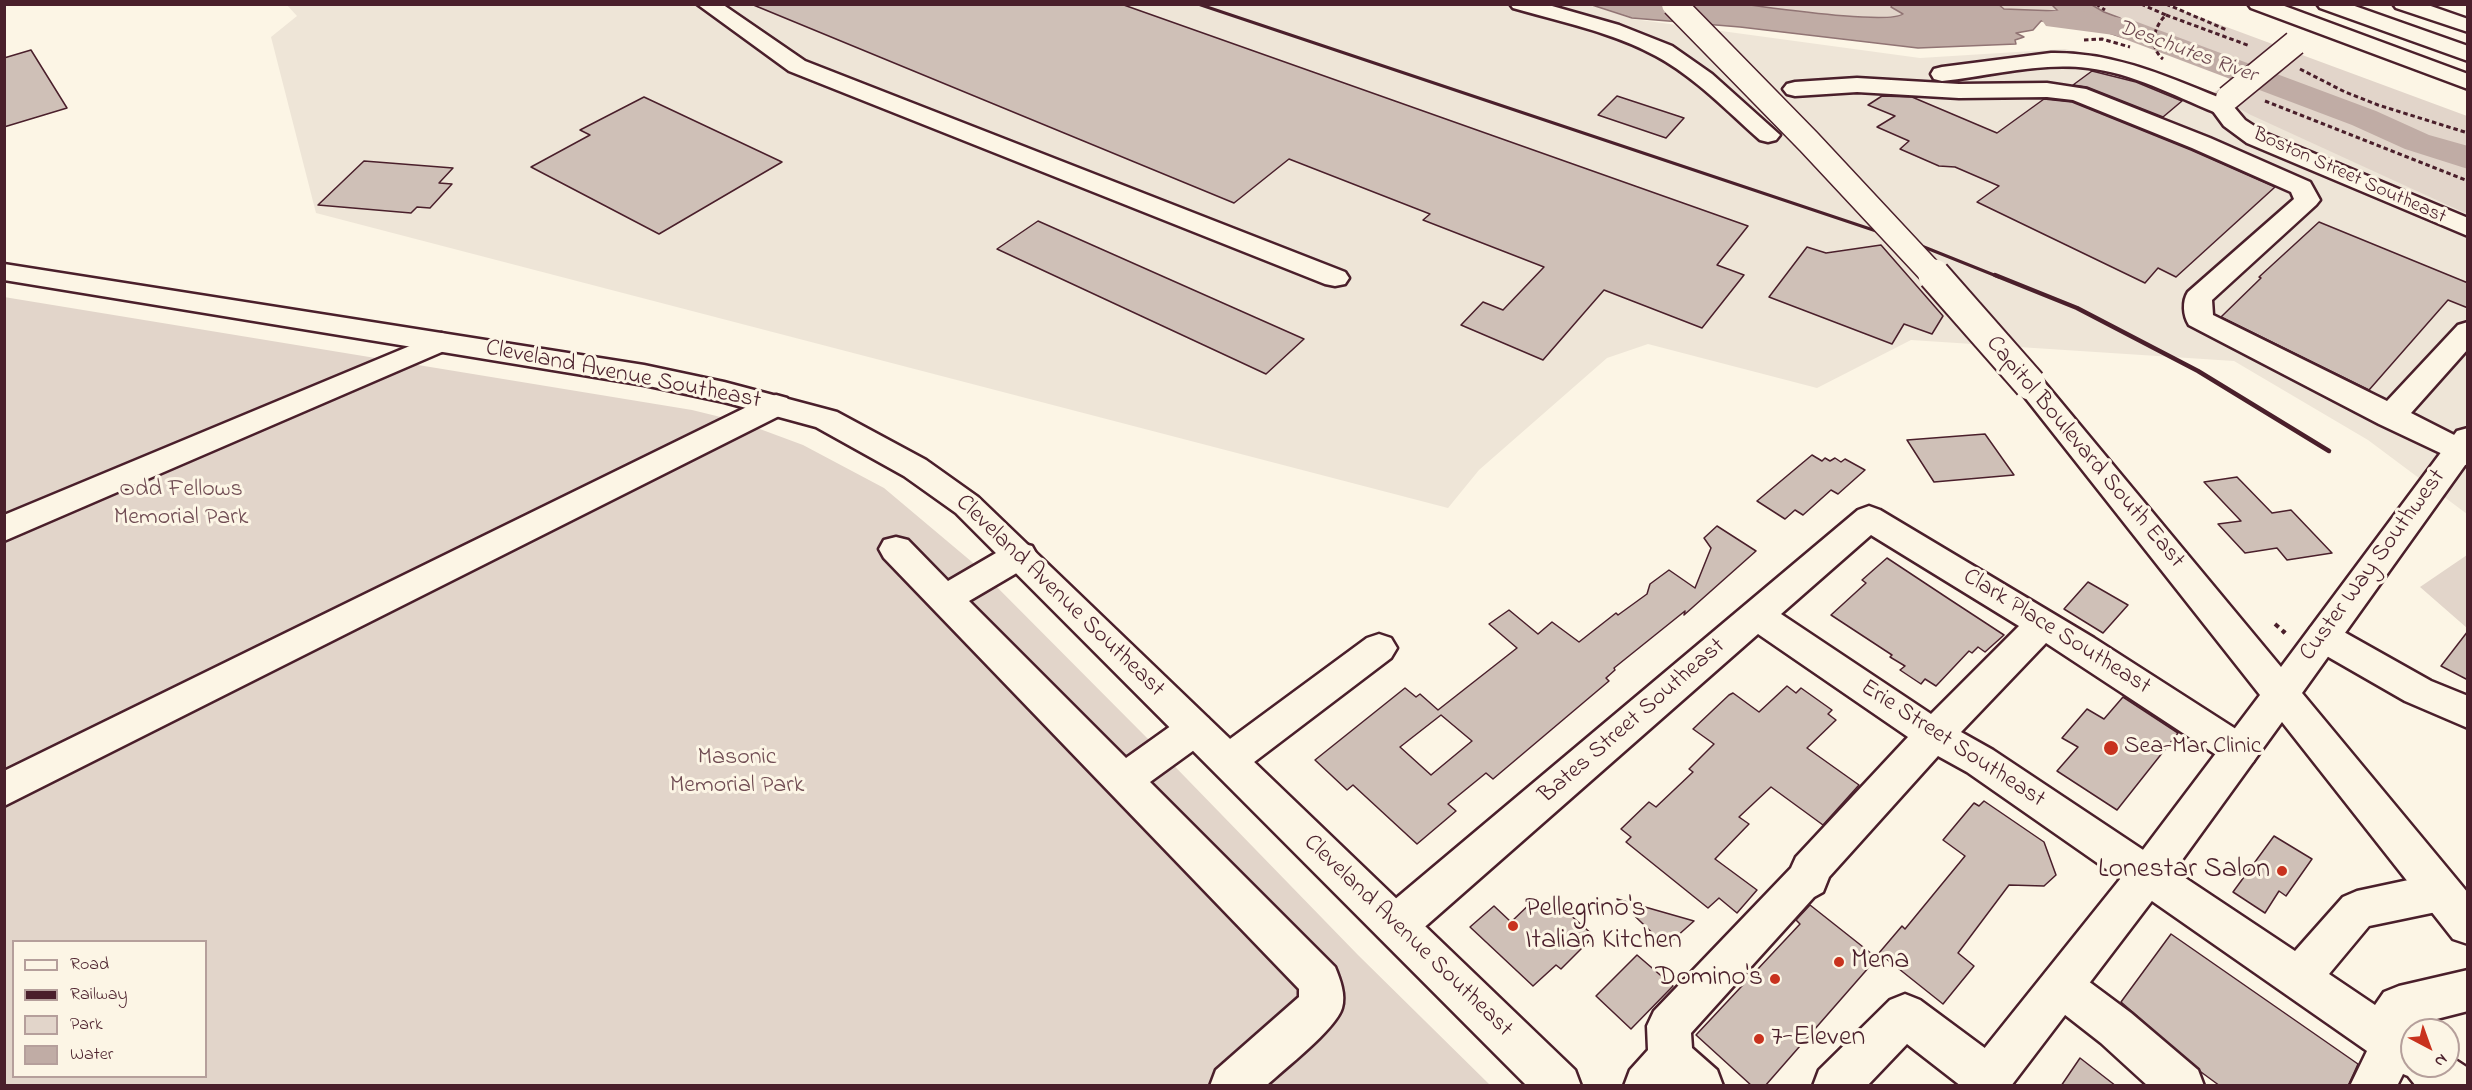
<!DOCTYPE html>
<style>
body{margin:0}
#map{position:relative;width:2472px;height:1090px;overflow:hidden;background:#fcf5e5;font-family:"Indie Flower",sans-serif}
canvas{display:block}
.frame{position:absolute;inset:0;border:6px solid #4a1f2b;pointer-events:none}
.legend{position:absolute;left:12px;top:940px;width:195px;height:138px;box-sizing:border-box;background:#fcf5e5;border:2px solid #b59f9b;margin:0;padding:8px 10px;list-style:none;font-size:18px;color:#4a1f2b}
.legend li{display:flex;align-items:center;gap:12px;height:30px}
.legend b{width:30px;border:2px solid #b59f9b}
.north{position:absolute;left:2400px;top:1018px;width:60px;height:60px;box-sizing:border-box;background:#fcf5e5;border:2px solid #b59f9b;border-radius:50%;rotate:139deg;font-size:16px;font-weight:700;line-height:24px;text-align:center;color:#4a1f2b}
.north::after{content:'';display:block;margin:auto;width:21px;height:27px;background:#c8321e;clip-path:polygon(50% 0,100% 100%,50% 72%,0 100%)}
</style>
<div id="map">
<canvas width="2472" height="1090"></canvas>
<div class="frame"></div>
<ul class="legend">
<li><b style="height:8px;background:#fcf5e5"></b>Road</li>
<li><b style="height:8px;background:#4a1f2b"></b>Railway</li>
<li><b style="height:16px;background:#e2d5ca"></b>Park</li>
<li><b style="height:16px;background:#c0aca5"></b>Water</li>
</ul>
<div class="north">N</div>
</div>
<script>
const g = document.querySelector('canvas').getContext('2d');
g.lineJoin = 'round';
function fill(path, color) { g.fillStyle = color; g.fill(path, 'evenodd'); }
function trace(path, color, width, dash) { g.strokeStyle = color; g.lineWidth = width; g.lineCap = dash ? 'butt' : 'round'; g.setLineDash(dash || []); g.stroke(path); }
function label(font, color, halo, rows, align = 'center') {
  g.font = font + ' "Indie Flower",sans-serif'; g.lineWidth = 6; g.setLineDash([]); g.textBaseline = 'middle'; g.strokeStyle = halo; g.fillStyle = color; for (const [text, x, y, turn = 0] of rows) {
    g.save(); g.translate(x, y); g.rotate((+turn || 0) * Math.PI / 180); g.textAlign = isNaN(turn) ? turn : align; if (halo) g.strokeText(text, 0, 0); g.fillText(text, 0, 0); g.restore();
  }
}
fill(new Path2D(`
 M286,4H1587L1633,19L1920,58L2065,49L2131,64L2254,110L2467,214V514L2368,440L2234,361L1911,340L1817,388L1648,344L1607,358L1479,470L1448,508L316,213L271,37L297,16Z`), '#eee5d7');
fill(new Path2D(`
 M1697,5H2167L2467,116V214L2251,115L2212,94L2242,73L2121,27L2070,18L1923,29Z
 M4,297L692,410L741,422L803,445L884,488L972,562L1153,744L1358,955L1490,1085H5ZM14,942H206V1076H14Z
 M2467,555V628L2420,587Z`), '#e2d5ca');
const water = new Path2D(`
 M1741,4C1768,7 1887,25 1903,14L1891,7L1892,5L1998,4L2004,9L2058,11L2052,5H2092L2104,12L2120,18L2124,38L2073,21H2041L2033,30L2016,33L2024,37L2015,40L2016,44L1918,48L1740,27L1632,18L1592,5Z`);
fill(water, '#c0aca5');
trace(water, '#917474', 1.5);
fill(new Path2D(`
 M2070,9L2132,20L2376,111L2429,135L2468,146V169L2405,149L2352,125L2114,35L2046,26L2041,19L2046,12Z`), '#c0aca5');
const building = new Path2D(`
 M751,4H1121L1748,226L1717,265L1744,275L1702,328L1604,290L1543,360L1461,325L1483,302L1503,310L1544,267L1423,220L1430,214L1289,159L1234,203Z
 M31,50L67,108L4,127V58Z
 M2092,71L2136,82L2182,101L2163,117L2087,87L2073,85Z
 M1617,96L1684,118L1666,138L1598,115Z
 M1882,96L1912,97L1997,133L2044,99L2072,102L2191,150L2275,187L2176,277L2158,268L2145,283L1977,202L1999,186L1955,167L1939,166L1900,149L1909,141L1877,127L1895,116L1868,105Z
 M644,97L782,162L659,234L531,167L590,135L580,130Z
 M364,161L453,168L439,183L452,184L430,208L417,207L411,213L318,205Z
 M1038,221L1304,339L1266,374L997,249Z
 M2319,222L2468,283V308L2448,300L2369,390L2221,317L2261,278L2259,277Z
 M1881,245L1943,316L1932,334L1904,324L1892,344L1769,297L1807,247L1826,253Z
 M1985,434L2014,475L1934,482L1907,440Z
 M1812,455L1822,461L1825,458L1830,461L1835,458L1841,462L1845,459L1865,470L1838,494L1831,490L1803,515L1795,510L1785,519L1757,501Z
 M2237,477L2272,513L2291,510L2332,553L2287,560L2277,548L2245,553L2218,524L2241,521L2204,482Z
 M1717,526L1756,551L1684,615L1685,611L1614,668L1615,670L1606,678L1609,681L1493,779L1486,773L1448,804L1456,811L1417,844L1353,785L1347,790L1315,760L1405,688L1416,697L1420,694L1438,710L1517,648L1489,624L1509,610L1538,634L1552,622L1579,642L1616,613L1618,615L1647,594L1650,584L1669,570L1695,588L1711,548L1704,538ZM1441,715L1472,741L1431,775L1400,747Z
 M1887,558L1949,599L2004,635L1985,652L1978,647L1972,653L1969,651L1936,686L1925,679L1921,684L1900,670L1905,666L1890,657L1892,655L1831,615L1866,583L1862,580Z
 M2088,582L2128,605L2103,633L2064,609Z
 M2468,631V680L2441,666Z
 M1787,686L1796,693L1801,688L1832,710L1828,714L1836,720L1807,748L1859,785L1823,825L1771,787L1739,817L1749,824L1715,859L1757,890L1737,913L1719,898L1708,908L1626,842L1631,837L1621,829L1649,802L1656,807L1693,772L1689,769L1714,744L1693,729L1729,695L1733,693L1759,712Z
 M2123,697L2178,733L2117,810L2057,771L2078,747L2062,738L2087,709L2104,719Z
 M1984,801L2044,842L2056,875L2044,886L2009,885L1958,953L1974,966L1943,1004L1879,953L1902,926L1905,929L1965,856L1943,840L1974,803L1979,806Z
 M2274,836L2312,859L2286,896L2279,891L2265,913L2233,892Z
 M1535,899L1550,912L1558,904L1594,936L1561,969L1556,965L1533,986L1470,927L1494,906L1511,922Z
 M1617,899L1694,921L1666,946Z
 M1810,905L1877,958L1765,1086H1752L1696,1035L1800,924L1796,920Z
 M2171,934L2358,1064L2348,1086H2220L2201,1072L2121,1002Z
 M1637,955L1673,986L1631,1029L1596,996Z
 M2080,1058L2116,1086H2061Z`);
fill(building, '#cfc0b7');
trace(building, '#4a1f2b', 1.5);
const minor = new Path2D(`
 M697,4H722L805,61L1345,272L1349,278L1345,284L1335,286L1325,284L789,71Z
 M1510,4H1545L1619,25L1672,46L1712,74L1780,135L1776,140L1768,142L1760,140C1727,111 1695,77 1656,56C1612,32 1561,22 1513,8Z
 M2051,53C2116,52 2171,78 2230,102L2234,107L2230,112L2222,114L2214,112C2173,95 2132,73 2088,68C2039,62 1990,76 1942,81L1934,79L1931,74L1934,69L1942,67Z
 M1857,78L1959,84L2047,83L2086,89L2210,138L2310,182L2320,200L2316,205L2212,300L2213,315L2387,401L2458,325L2468,322V349L2411,413L2468,442V466L2379,424L2189,325C2183,316 2182,301 2188,292L2294,199L2291,192L2192,148L2073,100L2047,97L1959,98L1857,92L1795,96L1787,94L1783,89L1787,84L1795,82Z
 M441,333L451,336L455,342L451,348L4,541V515Z
 M776,395L787,398L791,405L787,412L4,806V771L765,398Z
 M1869,506L1880,510L2094,638L2253,740L2259,751L2253,762L2240,767L2227,762L2046,643L1961,732L1993,750L2295,951L2343,897L2357,891L2441,873L2455,879L2461,892L2455,905L2441,911L2369,926L2329,974L2375,1005L2384,992L2399,986L2468,970V1011L2413,1025L2410,1028L2412,1030V1066H2448V1055L2468,1068V1086H2416L2408,1076L2403,1074L2397,1086H2350L2367,1051L1967,772L1938,756L1829,877L1823,892L1814,897L1691,1033L1692,1048L1717,1070L1723,1086H1624L1630,1070L1648,1050L1647,1026L1654,1011L1791,868L1796,857L1908,737L1758,634L1411,939L1396,944L1381,939L1375,925L1381,911L1858,510ZM1871,535L2019,626L1931,714L1781,614Z
 M896,537L908,540L948,581L1008,546L1020,543L1032,546L1037,555L1032,564L969,601L1126,758L1182,718L1195,714L1208,718L1214,729L1208,740L1150,782L1335,967C1340,979 1346,995 1342,1008C1336,1029 1284,1069 1266,1086H1210L1216,1070L1299,997V989L884,558L879,549L884,540Z
 M2323,623L2335,627L2431,681L2468,696V728L2405,701L2311,647L2305,637L2311,627Z
 M1379,634L1391,638L1397,648L1391,658L1241,772L1228,777L1215,772L1209,761L1215,750L1367,638Z
 M2061,966L2076,972L2131,1013L2198,1070L2204,1086H2148L2101,1043L2046,1000L2040,986L2046,972Z
 M1905,994L1920,1000L2005,1063L2011,1079L2009,1086H1961L1907,1044L1867,1086H1813L1819,1070L1890,1000Z`);
const major = new Path2D(`
 M2248,4H2279L2468,74V89L2251,8Z
 M2228,91L2236,93L2240,98L2234,107L2245,120L2265,133L2468,218V236L2247,143L2224,126L2210,107L2220,93Z
 M4,264L644,365L724,382L837,412L926,460L978,497L1575,1070L1581,1086H1527L956,513L904,476L816,427L724,402L644,385L4,280Z
 M2030,374L2040,377L2281,667L2457,431L2468,428V461L2302,693L2468,893V944L2453,939L2282,722L2161,889L2011,1086H1961L1967,1070L2133,863L2260,695L2020,391L2015,384L2020,377Z`);
const highway = new Path2D(`
 M2317,4H2349L2468,46V61L2320,8Z
 M2393,4H2425L2468,19V32L2396,8Z`);
trace(minor, '#4a1f2b', 5);
trace(major, '#4a1f2b', 5);
trace(highway, '#4a1f2b', 5);
trace(new Path2D(`
 M2096,4L2105,10
 M2141,4L2166,15C2154,26 2148,47 2163,59
 M2166,4L2227,30
 M2166,15L2250,46
 M2084,40L2102,39L2130,47
 M2300,69L2345,92L2378,105L2468,133
 M2265,101L2468,181`), '#4a1f2b', 3, [4.5, 3]);
trace(new Path2D(`
 M2275,624L2285,633`), '#4a1f2b', 4, [5, 4.5]);
trace(new Path2D(`
 M2283,631L2285,633`), '#4a1f2b', 4.5, [8, 5]);
fill(minor, '#fcf5e5');
fill(major, '#fcf5e5');
fill(highway, '#fcf5e5');
trace(new Path2D(`
 M1198,4L1924,247L1999,277`), '#4a1f2b', 3);
trace(new Path2D(`
 M1995,275L2077,308L2198,371L2329,451`), '#4a1f2b', 4.5);
const majorBridgeFar1 = new Path2D(`
 M1674,4L1809,142L1935,277
 M2228,98L2295,43`);
const majorBridge = new Path2D(`
 M1934,275L2030,384`);
trace(majorBridgeFar1, '#4a1f2b', 27, []);
trace(majorBridge, '#4a1f2b', 35, []);
trace(majorBridgeFar1, '#fcf5e5', 24);
trace(majorBridge, '#fcf5e5', 31);
for (const [x, y, r, color] of [
 [2111,748,8,"#c8321e"],
 [2282,871,6,"#c8321e"],
 [1513,926,6,"#c8321e"],
 [1839,962,6,"#c8321e"],
 [1775,979,6,"#c8321e"],
 [1759,1039,6,"#c8321e"]
]) { const dot = new Path2D(); dot.arc(x, y, r, 0, 2 * Math.PI); g.fillStyle = color; g.fill(dot); trace(dot, '#fcf5e5', 2); }
label('20px', '#4a1f2b', '#fcf5e5', [
 ["Boston Street Southeast",2349,177,24]
]);
label('italic 22px', '#6d4950', '#fcf5e5', [
 ["Deschutes River",2187,53,20]
]);
label('24px', '#4a1f2b', '#fcf5e5', [
 ["Cleveland Avenue Southeast",623,376,11],
 ["Capitol Boulevard South East",2084,453,50],
 ["Custer Way Southwest",2374,566,-54],
 ["Cleveland Avenue Southeast",1059,597,44],
 ["Clark Place Southeast",2056,633,32],
 ["Bates Street Southeast",1633,722,-41],
 ["Erie Street Southeast",1952,745,33],
 ["Cleveland Avenue Southeast",1407,937,44]
]);
label('24px', '#704c53', '#fcf5e5', [
 ["Odd Fellows",181,491],
 ["Memorial Park",181,519],
 ["Masonic",737,759],
 ["Memorial Park",737,787]
]);
label('24px', '#4a1f2b', '#fcf5e5', [
 ["Sea-Mar Clinic",2124,748]
], 'left');
label('28px', '#4a1f2b', '#fcf5e5', [
 ["Lonestar Salon",2270,871,"right"],
 ["Pellegrino's",1525,910],
 ["Italian Kitchen",1525,942],
 ["Mena",1851,962],
 ["Domino's",1763,979,"right"],
 ["7-Eleven",1771,1039]
], 'left');
</script>
